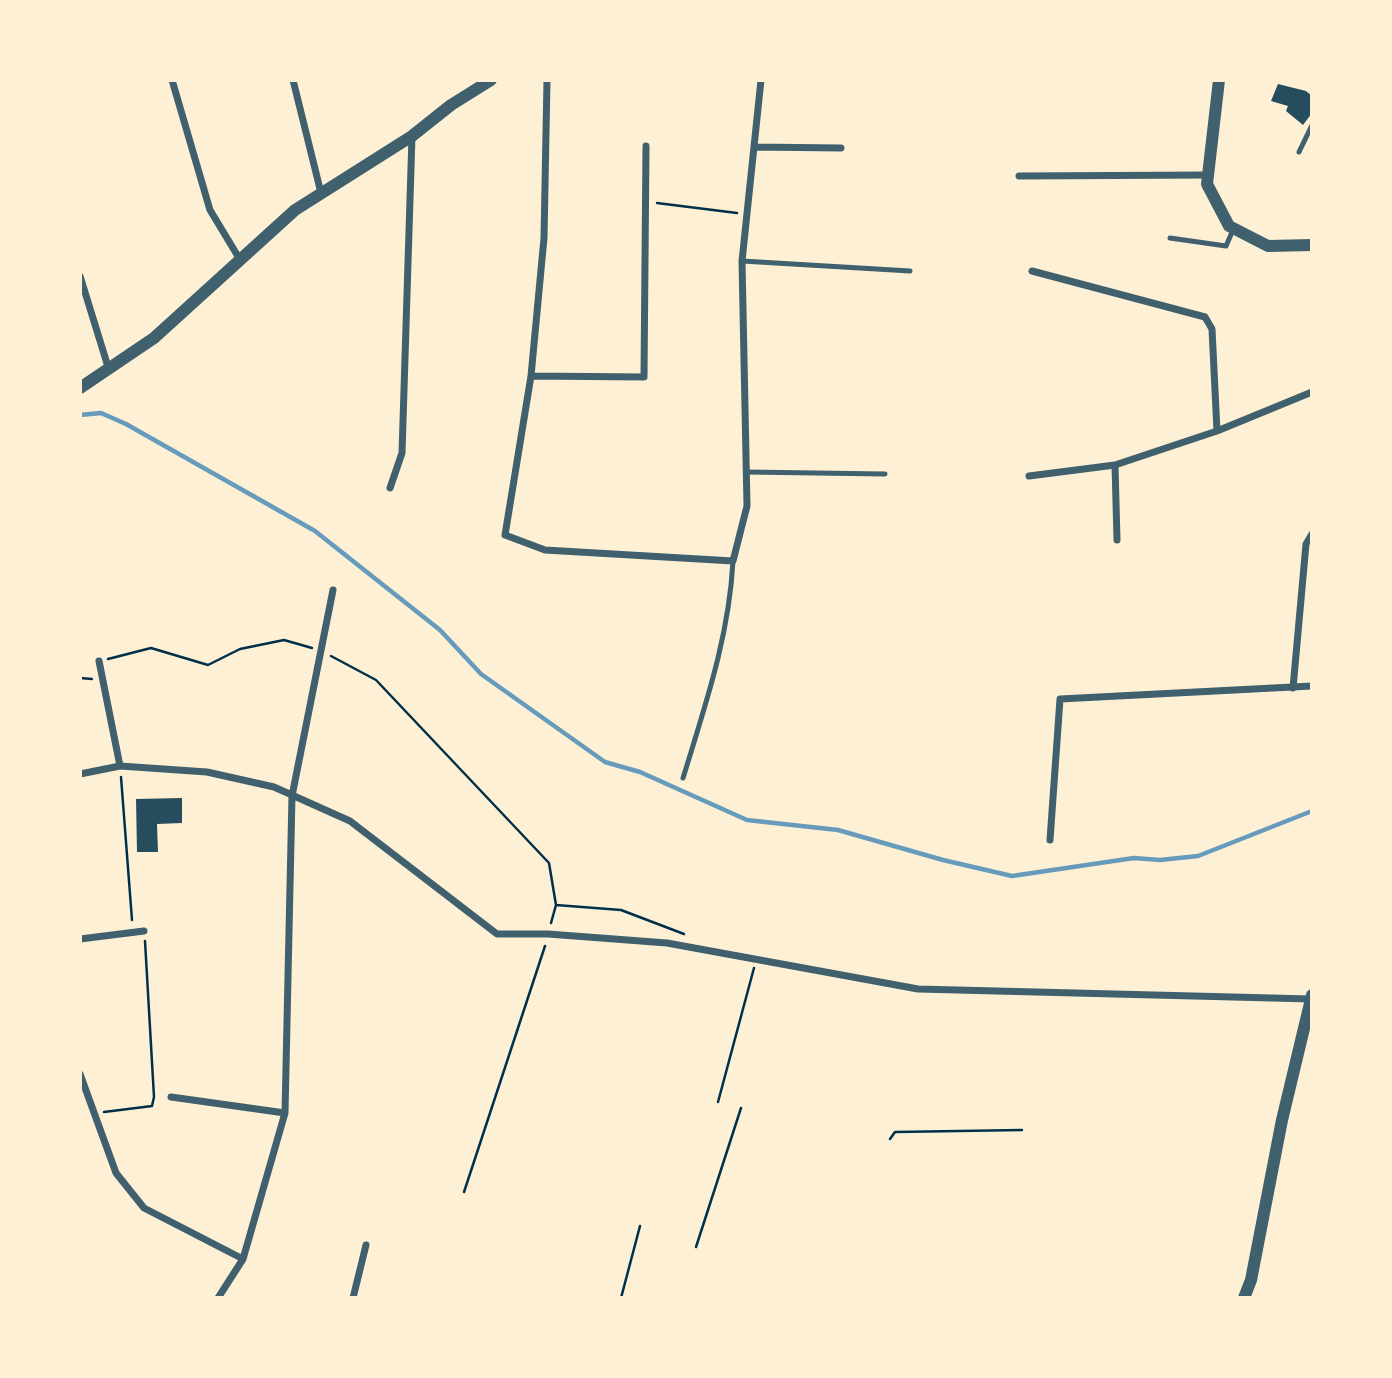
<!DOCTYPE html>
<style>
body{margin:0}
#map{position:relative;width:1392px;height:1378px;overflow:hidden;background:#fdf0d5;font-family:"Fira Sans",sans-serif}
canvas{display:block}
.frame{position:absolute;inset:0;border:82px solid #fdf0d5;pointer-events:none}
</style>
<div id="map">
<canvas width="1392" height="1378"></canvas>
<div class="frame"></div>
</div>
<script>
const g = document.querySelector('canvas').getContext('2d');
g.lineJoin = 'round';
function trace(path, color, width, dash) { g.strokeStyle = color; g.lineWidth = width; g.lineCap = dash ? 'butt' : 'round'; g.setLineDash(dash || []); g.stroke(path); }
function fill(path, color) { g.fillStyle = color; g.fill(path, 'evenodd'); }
trace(new Path2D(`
 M80,415L101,413L126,424L315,531L440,630L481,674L605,762L640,772L747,820L838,830L943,860L1012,876L1134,858L1160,860L1198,856L1312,811`), '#669bbc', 4.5);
fill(new Path2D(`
 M1278,84L1306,91L1312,96V113L1303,125L1286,111L1288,106L1271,101Z
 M182,798V823L157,824L158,852H137L136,799Z`), '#264d5e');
trace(new Path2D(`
 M657,203L737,213
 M331,656L376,680L549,863L556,905L551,923
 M108,659L151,648L208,665L240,649L284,640L312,648
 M80,678L92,679
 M121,777L132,920
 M556,905L621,910L684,934
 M718,1102L754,968
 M104,1112L152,1106L154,1097L145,941
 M890,1139L895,1132L1022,1130
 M464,1192L545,946
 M696,1247L741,1108
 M621,1298L640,1226`), '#003049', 2.5);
trace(new Path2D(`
 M1299,152L1312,125
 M1170,238L1226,246L1233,230
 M742,261L910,271
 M746,472L885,474
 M683,778C705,706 729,637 733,561`), '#3f606c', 5);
trace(new Path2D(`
 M172,80L210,210L239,258
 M293,80L321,193
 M547,80L544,238L531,376L505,535L545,550L733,561L747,506L742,261L761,80
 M754,147L841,148
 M1019,176L1208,175
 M1032,271L1205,317L1212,329L1217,431
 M80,276L109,370
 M531,376L644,377L646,146
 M1115,465L1117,540
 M1029,476L1115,465L1217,431L1312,392
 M390,488L402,453L412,136
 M99,661L120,766
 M1293,688L1306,544L1312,534
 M80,774L120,766L207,772L274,787L350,821L497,934H548L667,943L918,989L1311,999
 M1050,840L1060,699L1312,686
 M80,939L144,931
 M80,1074L116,1173L144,1208L243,1259
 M171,1097L285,1113
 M218,1298L243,1259L285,1113L292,796L333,590
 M353,1298L366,1245`), '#3f606c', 7);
trace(new Path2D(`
 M1219,80L1207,184L1229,226L1268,246L1312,245
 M80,388L154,338L295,210L412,136L451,105L491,80
 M1244,1298L1251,1280L1282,1120L1312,995`), '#3f606c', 12);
</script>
